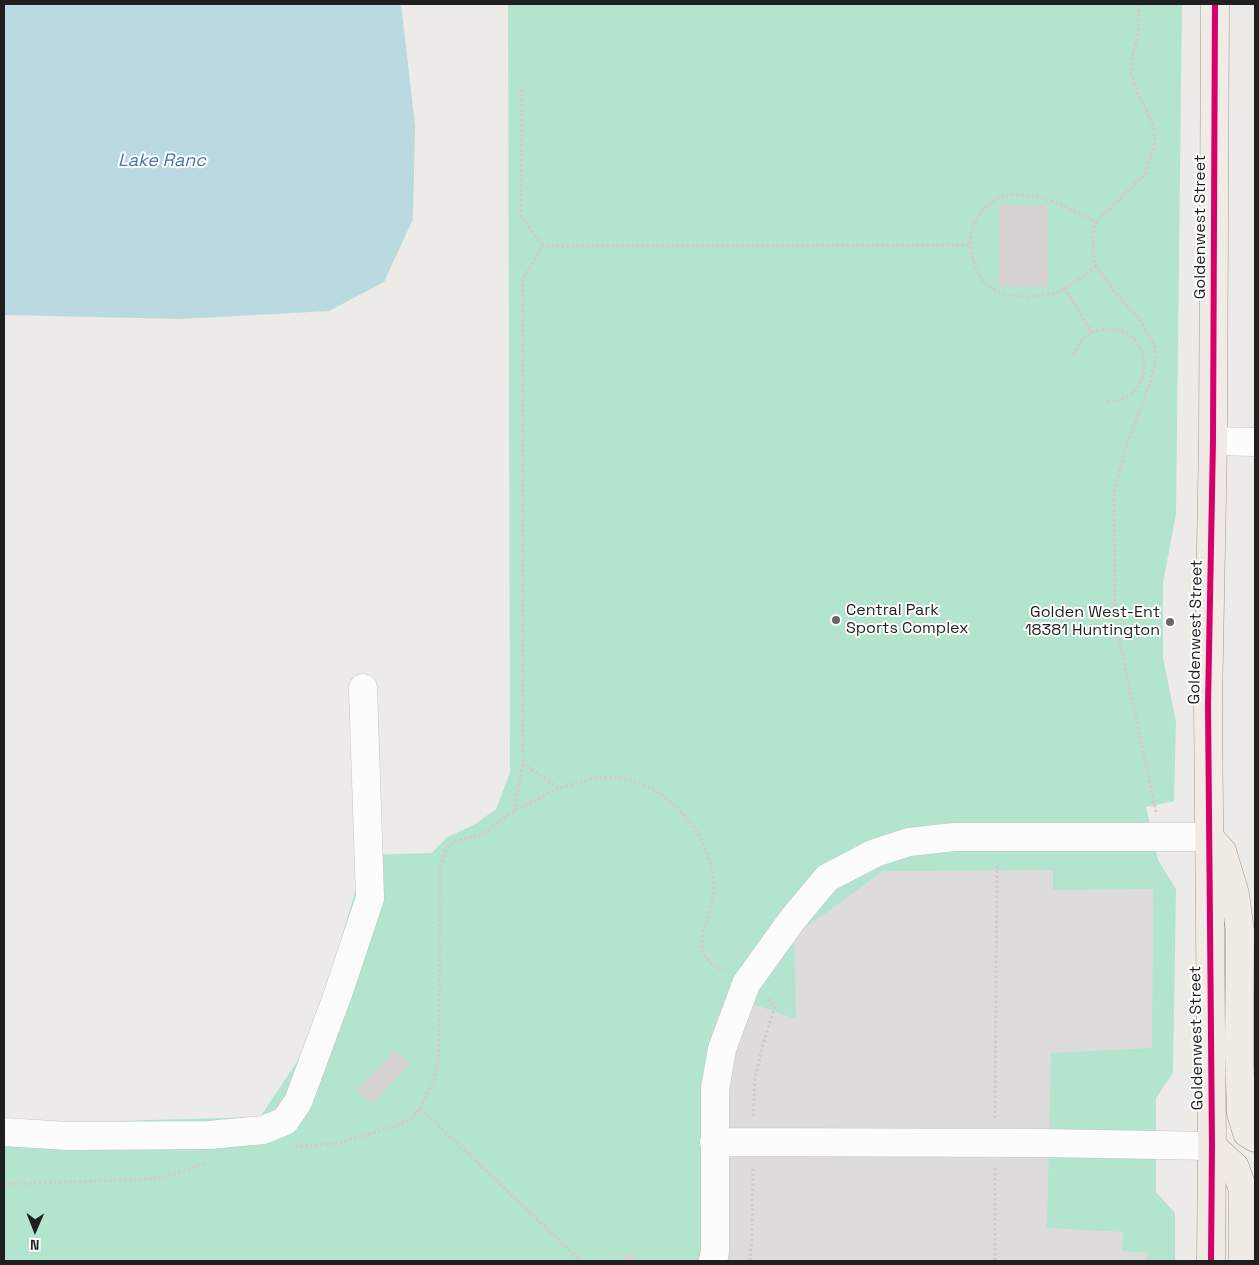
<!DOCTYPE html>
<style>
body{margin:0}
#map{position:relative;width:1259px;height:1265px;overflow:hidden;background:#edebe7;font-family:"Space Grotesk",sans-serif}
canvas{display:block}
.frame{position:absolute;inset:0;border:5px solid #1f1f1f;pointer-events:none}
.north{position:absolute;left:10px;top:1205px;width:50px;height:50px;-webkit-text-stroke:4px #fff;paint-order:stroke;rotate:181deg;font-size:14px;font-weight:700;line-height:20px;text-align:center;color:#1f1f1f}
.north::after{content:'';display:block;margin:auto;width:18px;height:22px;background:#1f1f1f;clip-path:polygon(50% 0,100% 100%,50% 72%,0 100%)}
</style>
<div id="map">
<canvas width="1259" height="1265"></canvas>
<div class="frame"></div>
<div class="north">N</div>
</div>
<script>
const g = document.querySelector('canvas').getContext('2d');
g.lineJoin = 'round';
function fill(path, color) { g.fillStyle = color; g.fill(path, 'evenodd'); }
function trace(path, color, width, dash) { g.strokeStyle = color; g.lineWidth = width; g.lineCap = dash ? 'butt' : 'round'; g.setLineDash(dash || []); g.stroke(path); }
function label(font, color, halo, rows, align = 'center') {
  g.font = font + ' "Space Grotesk",sans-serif'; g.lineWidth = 4; g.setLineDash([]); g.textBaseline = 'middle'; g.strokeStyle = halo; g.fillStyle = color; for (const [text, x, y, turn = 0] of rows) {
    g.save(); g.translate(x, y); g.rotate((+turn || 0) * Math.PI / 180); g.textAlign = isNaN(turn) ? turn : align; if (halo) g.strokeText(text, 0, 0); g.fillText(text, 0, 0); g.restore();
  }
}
fill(new Path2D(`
 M508,4H1182L1176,514L1163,583V658L1176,722L1174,801L1146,807L1158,860L1176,889L1173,1073L1156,1098V1192L1175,1213V1261H4V1124L260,1117L311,1041L366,855L432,853L447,837L474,825L496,809L510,773Z`), '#b3e4ce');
fill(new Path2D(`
 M1053,870V890L1153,889L1152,1048L1051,1053L1047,1228L1123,1232L1122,1251L1148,1253L1147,1261H710L736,998L796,1019L794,936L883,871Z`), '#dddcdb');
fill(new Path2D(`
 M4,4H401L415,125L413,219L384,282L329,311L181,319L4,315Z`), '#bbd9e0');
fill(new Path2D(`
 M999,205H1048V287H999Z
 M395,1050L410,1064L372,1104L356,1090Z
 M629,1253L637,1261H620Z`), '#d4d1ce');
const minor = new Path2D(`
 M1213,441L1255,442
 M4,1132L68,1136L209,1135L263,1130L285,1121L298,1102L338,994L370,898L363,688
 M714,1142L1044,1143L1212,1146
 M713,1261L715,1252V1089L722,1049L746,984L792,920L827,878L875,853L909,842L954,837H1209`);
const major = new Path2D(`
 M1210,838L1222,851L1235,894L1240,931L1239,1048L1241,1113L1247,1133L1255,1138
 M1212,1146L1235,1167L1243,1190V1261
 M1211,1261L1212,1146L1208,704L1213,441L1215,4`);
trace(minor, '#c6c5c3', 29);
trace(major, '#a39883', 29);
trace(new Path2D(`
 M1137,4L1139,11L1138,34L1132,58L1131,74L1138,94L1153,124L1155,143L1145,174L1096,222L1093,232V252L1096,266L1113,290L1140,320L1155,347V364L1151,381L1126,447L1114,493L1115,620L1156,812
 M522,89L521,216L543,246
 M1096,266C1085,275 1074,285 1062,290C1039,300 995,301 980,277C974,267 969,249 971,237C974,217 989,197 1010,195C1040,191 1070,210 1096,222
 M1065,288L1092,333
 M1073,355C1079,342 1086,333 1100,330C1153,319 1163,403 1104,402
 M523,764L559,788C576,784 594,776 611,777C666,781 709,830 714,884C716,906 700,928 702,947C703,960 714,965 724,971
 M514,811L523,764V279L543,246L971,245
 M420,1108L581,1261
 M753,1116L755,1079L763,1045L775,1006L767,998
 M995,1118L997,862
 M295,1147L339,1143L396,1126L414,1117L426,1097L435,1078L439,1051L440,866L447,848L453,842L482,834L514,811L559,788
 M995,1168V1261
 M4,1184L153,1179L179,1173L206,1163
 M750,1261L752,1234L753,1168`), '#d7c9c6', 3, [2.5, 2.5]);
trace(minor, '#fcfcfb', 28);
trace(major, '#f0ebe4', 28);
trace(new Path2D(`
 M1211,1261L1212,1146L1208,704L1213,441L1215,4`), '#d6006c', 6);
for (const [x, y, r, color] of [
 [836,620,5,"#676665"],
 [1170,622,5,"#676665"]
]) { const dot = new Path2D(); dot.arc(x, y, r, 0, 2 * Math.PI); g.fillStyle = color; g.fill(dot); trace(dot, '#fff', 2); }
label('16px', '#1f1f1f', '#fff', [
 ["Goldenwest Street",1201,227,-90],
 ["Goldenwest Street",1196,632,-89],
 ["Goldenwest Street",1197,1038,-91]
]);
label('16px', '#1f1f1f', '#fff', [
 ["Central Park",846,611],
 ["Sports Complex",846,629],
 ["Golden West-Ent",1160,613,"right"],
 ["18381 Huntington",1160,631,"right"]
], 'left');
label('italic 18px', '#4879a6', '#fff', [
 ["Lake Ranc",162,161]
]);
</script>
